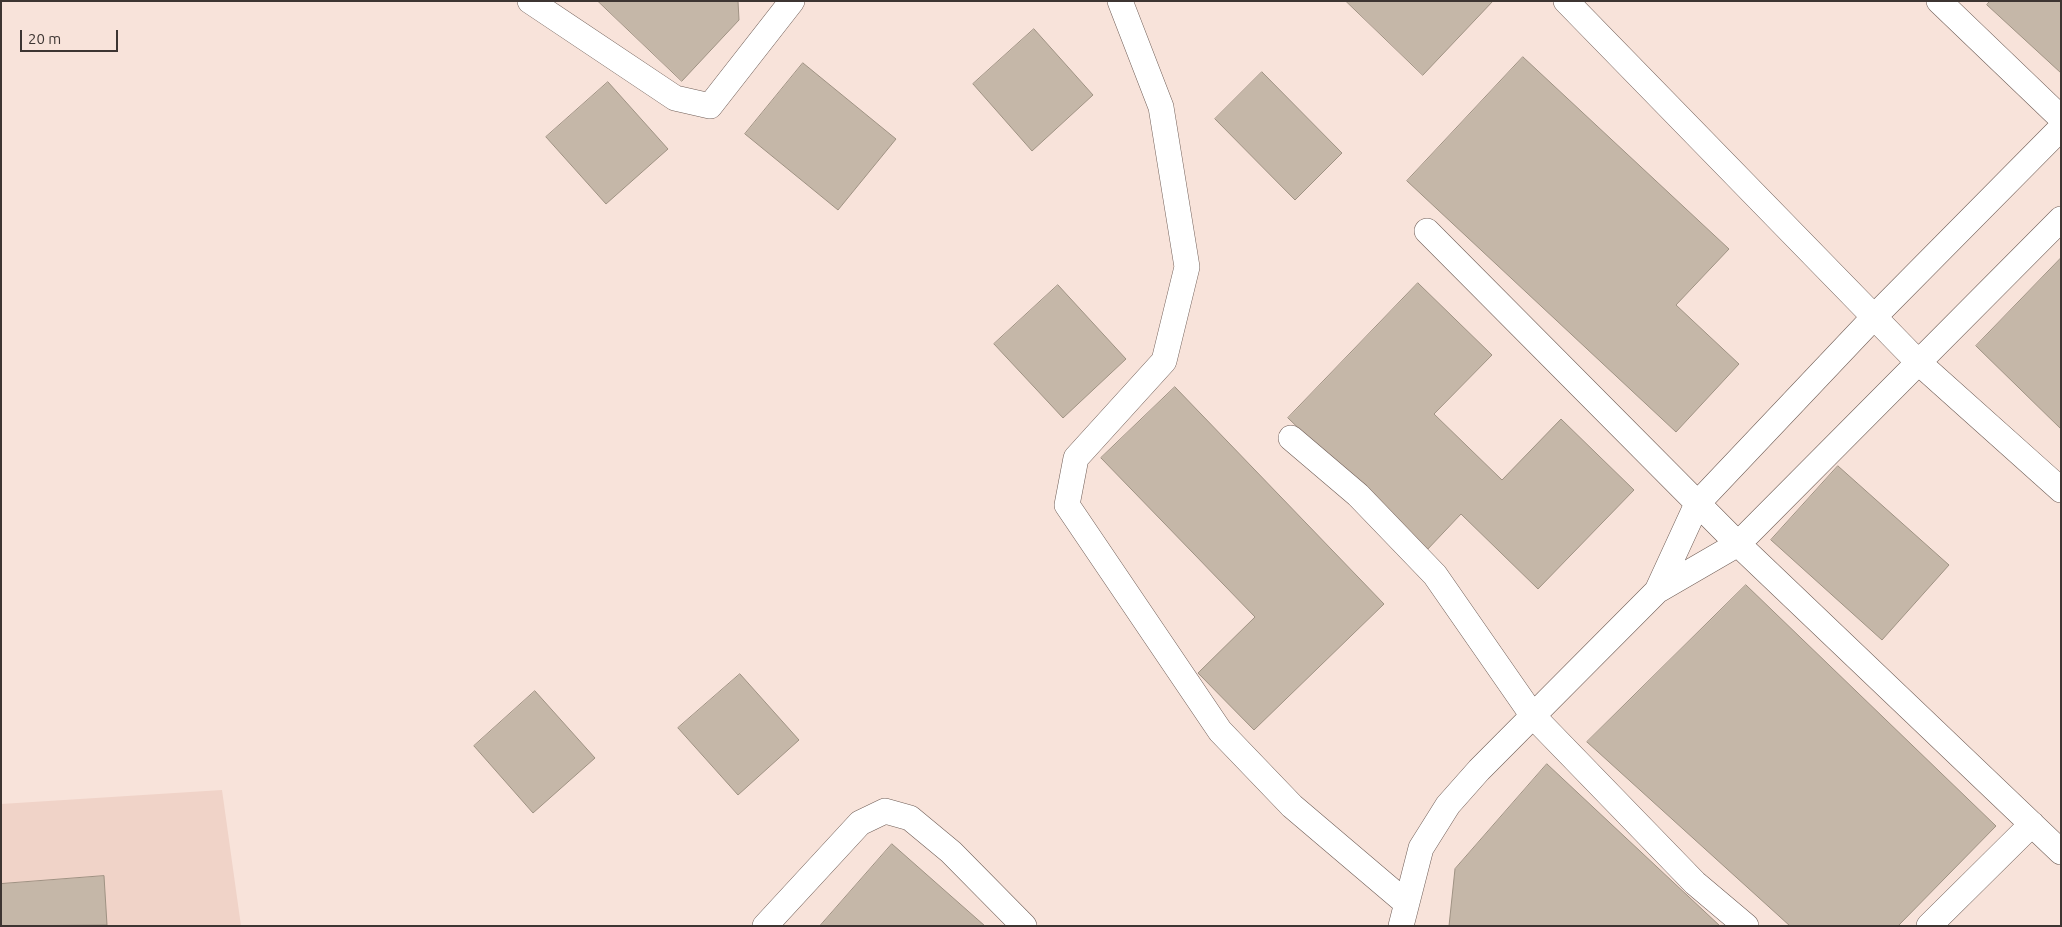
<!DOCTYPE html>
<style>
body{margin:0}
#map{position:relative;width:2062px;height:927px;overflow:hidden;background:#f8e3da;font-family:Ubuntu,sans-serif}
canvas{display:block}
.frame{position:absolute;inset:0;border:2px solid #3d3532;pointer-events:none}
.scale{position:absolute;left:20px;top:30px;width:98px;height:22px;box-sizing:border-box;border:2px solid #3d3532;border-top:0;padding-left:6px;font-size:15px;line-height:18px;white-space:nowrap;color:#3d3532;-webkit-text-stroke:4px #f8e3da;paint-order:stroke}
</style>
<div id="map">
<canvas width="2062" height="927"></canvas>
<div class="frame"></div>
<div class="scale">20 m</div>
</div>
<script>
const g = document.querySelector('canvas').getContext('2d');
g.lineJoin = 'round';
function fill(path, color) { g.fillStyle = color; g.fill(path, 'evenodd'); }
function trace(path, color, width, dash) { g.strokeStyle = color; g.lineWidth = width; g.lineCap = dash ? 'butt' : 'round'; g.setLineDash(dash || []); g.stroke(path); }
fill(new Path2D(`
 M222,790L241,926H1V804Z`), '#f0d3c8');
const building = new Path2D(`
 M598,1H738L739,20L682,81Z
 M1346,1H1493L1423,75Z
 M1990,1H2061V73L1987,5Z
 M1034,29L1093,95L1032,151L973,84Z
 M1523,57L1729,249L1676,305L1739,364L1676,432L1407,181Z
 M803,63L896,139L838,210L745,134Z
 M1262,72L1342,153L1295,200L1215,119Z
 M608,82L668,149L606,204L546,137Z
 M2061,258V429L1976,346Z
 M1418,283L1492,355L1434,414L1502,480L1561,419L1634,490L1538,589L1461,514L1426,551L1288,418Z
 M1058,285L1126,359L1063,418L994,344Z
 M1175,387L1384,604L1254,730L1198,673L1255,617L1101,458Z
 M1838,466L1949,565L1882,640L1771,540Z
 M1746,585L1996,826L1898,926H1790L1587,742Z
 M740,674L799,740L738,795L678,728Z
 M535,691L595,758L533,813L474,746Z
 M1547,764L1720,926H1449L1455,869Z
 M892,844L985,926H820Z
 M104,876L107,925L1,926V884Z`);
fill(building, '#c5b7a8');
trace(building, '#9f9283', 1);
const minor = new Path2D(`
 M530,1L675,98L710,106L792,1
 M1120,1L1161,107L1187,267L1164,361L1076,458L1067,505L1220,731L1292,806L1405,902
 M1566,1L1918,362L2061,490
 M1939,1L2061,118
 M1427,231L1738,544L2061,852
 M1291,438L1358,495L1435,575L1533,716L1695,883L1746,926
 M1657,591L1697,504L1874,317L2061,128
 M765,926L860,823L885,811L910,818L951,852L1024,926
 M1401,926L1421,848L1448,805L1479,770L1657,591L1738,544L2061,219
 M1929,926L2032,824`);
trace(minor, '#705e57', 26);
trace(minor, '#fff', 25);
</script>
